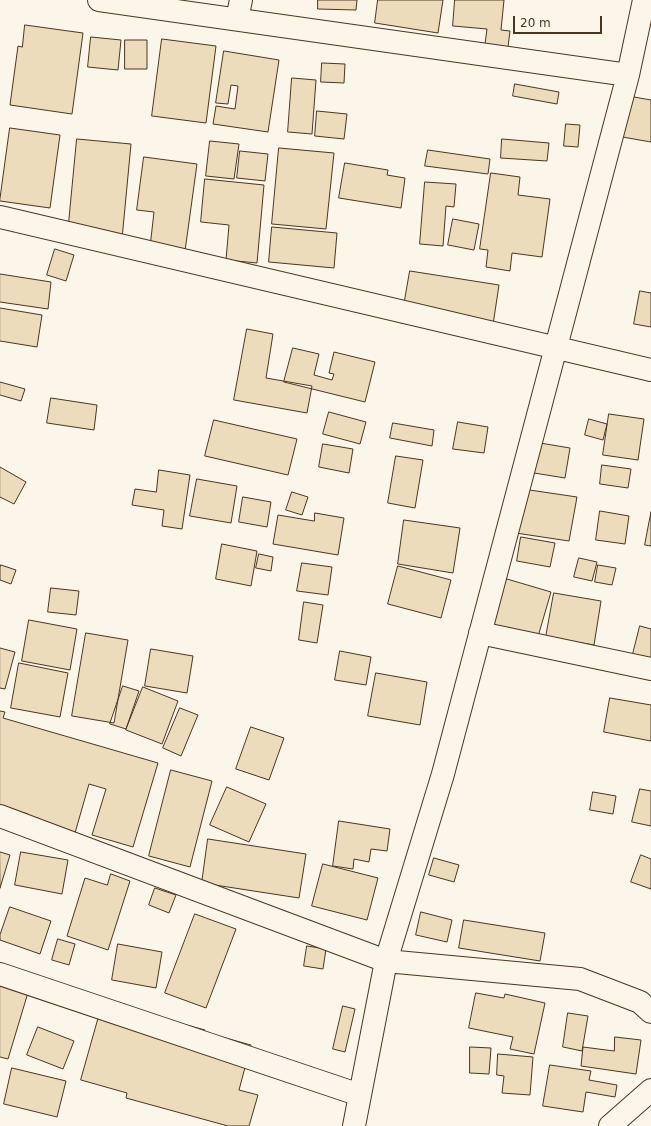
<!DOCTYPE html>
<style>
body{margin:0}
#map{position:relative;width:651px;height:1126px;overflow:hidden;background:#fbf6e9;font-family:"DejaVu Sans",sans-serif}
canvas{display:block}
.scale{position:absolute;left:513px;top:16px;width:89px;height:18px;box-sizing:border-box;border:2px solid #4a3520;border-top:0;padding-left:5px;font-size:12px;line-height:14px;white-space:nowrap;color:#4a3520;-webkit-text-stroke:3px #fbf6e9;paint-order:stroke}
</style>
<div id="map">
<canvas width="651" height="1126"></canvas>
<div class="scale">20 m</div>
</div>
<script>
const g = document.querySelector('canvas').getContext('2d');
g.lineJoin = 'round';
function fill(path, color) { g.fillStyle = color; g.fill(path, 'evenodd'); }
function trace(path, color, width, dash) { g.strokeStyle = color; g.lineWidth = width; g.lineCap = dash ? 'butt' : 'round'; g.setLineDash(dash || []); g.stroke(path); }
const building = new Path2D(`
 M318,0H357L356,10L318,9Z
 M378,0H443L438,33L375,23Z
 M455,0H504L501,30L510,31L508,47L485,44L487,29L453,26Z
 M25,25L83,33L72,114L10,105L18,46L22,47Z
 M91,37L121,40L118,70L88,67Z
 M162,39L216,46L206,123L152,116Z
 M125,40H147V69H125Z
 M224,51L279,60L268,132L213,124L216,106L235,109L238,86L231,85L228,104L216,103Z
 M322,63L345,64L344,83L321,82Z
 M292,78L316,80L312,134L288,132Z
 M515,84L559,92L557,104L513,96Z
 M617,94L651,100V142L611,135Z
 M317,111L347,114L344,139L315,136Z
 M566,124L580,125L578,147L564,146Z
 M10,128L60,135L50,208L0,201Z
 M77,139L131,144L122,239L68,233Z
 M502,139L549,143L547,161L501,158Z
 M210,141L239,144L234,179L206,176Z
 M279,148L334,153L326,229L272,224Z
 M428,150L490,159L488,174L425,166Z
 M240,151L268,154L265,181L237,178Z
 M144,157L197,164L185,251L150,247L154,212L137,210Z
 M345,163L388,170L387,175L405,178L401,208L339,198Z
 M491,173L520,177L518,195L550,199L542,257L512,253L510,271L486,267L488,250L480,249Z
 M205,179L264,185L257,263L226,260L229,225L201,222Z
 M425,182L456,184L454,207L446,206L443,246L420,244Z
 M453,219L479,224L474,250L448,245Z
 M272,227L337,233L334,268L269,262Z
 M55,249L74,255L66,281L47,275Z
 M410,271L499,285L491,338L401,323Z
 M0,274L51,282L48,309L0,302Z
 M640,291L651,293V327L634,324Z
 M0,308L42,315L37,347L0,341Z
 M247,329L273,334L266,378L312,386L307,413L234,400Z
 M293,348L319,354L314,375L332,380L334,374L329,373L334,352L375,362L365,402L284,382Z
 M0,382L25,389L21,401L0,395Z
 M51,398L97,405L94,430L47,423Z
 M329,412L366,422L360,444L323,434Z
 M609,414L644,419L638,460L603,455Z
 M589,419L607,424L603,440L585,435Z
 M214,420L297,439L288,475L205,456Z
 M458,422L488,427L484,453L453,449Z
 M393,423L434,430L432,446L390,438Z
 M540,443L570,448L565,478L534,473Z
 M323,444L353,449L349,473L319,467Z
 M396,456L423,460L415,508L388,503Z
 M602,465L631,469L628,488L600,484Z
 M0,467L26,482L14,504L0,497Z
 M159,470L190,475L182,529L162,526L164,510L132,505L135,489L156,492Z
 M197,479L237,486L231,523L190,516Z
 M516,488L577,497L569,541L509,532Z
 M292,492L308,497L302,515L286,510Z
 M243,497L271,502L267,527L239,522Z
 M600,511L629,516L625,544L596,540Z
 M651,512V546L645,545Z
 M315,513L344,518L338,555L273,544L278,515L314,521Z
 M404,520L460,528L453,573L398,564Z
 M521,537L555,543L550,567L517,561Z
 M222,544L257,551L251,586L216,579Z
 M259,554L273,557L271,571L256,568Z
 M579,558L597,562L592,581L574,577Z
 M302,563L332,567L328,595L297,591Z
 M1,565L16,570L11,584L0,580V568Z
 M598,565L616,568L612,585L595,582Z
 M398,566L451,580L441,618L388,604Z
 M490,574L551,592L537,640L476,623Z
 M51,588L79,591L76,615L48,612Z
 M554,593L601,601L594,645L546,637Z
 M304,602L323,605L317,643L299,640Z
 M29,620L77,629L70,670L22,661Z
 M640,626L651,629V658L633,654Z
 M86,633L128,640L114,723L72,716Z
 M0,648L15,652L5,689L0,688Z
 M151,649L193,656L187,693L145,686Z
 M340,651L371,657L366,685L335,680Z
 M19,663L68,673L60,717L11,708Z
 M376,673L427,682L420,725L368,716Z
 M123,686L139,691L126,729L110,724Z
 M143,687L178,701L162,744L126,730Z
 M610,698L651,705V741L604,732Z
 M180,708L198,715L181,756L163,748Z
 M0,711L5,712L3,718L158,763L133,847L92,835L106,789L89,784L75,833L26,819L28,814L0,806Z
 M251,727L284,738L269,780L236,769Z
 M171,770L212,781L190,867L149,856Z
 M227,787L266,804L249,842L210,825Z
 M640,789L651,791V826L632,822Z
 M593,792L616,796L613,814L590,810Z
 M339,821L390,829L387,851L371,849L369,862L354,859L353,869L333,866Z
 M208,839L306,854L299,898L202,883Z
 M0,852L10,855L0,888Z
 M21,852L68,860L62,894L15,885Z
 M641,855L651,859V889L631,882Z
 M434,858L459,865L454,882L429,875Z
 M323,864L378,878L367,920L312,906Z
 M111,874L130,881L108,950L67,936L85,878L107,885Z
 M155,888L176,895L169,913L149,905Z
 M10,907L51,921L40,954L0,940V935Z
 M421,912L452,920L447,942L416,935Z
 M195,914L236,929L206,1008L165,993Z
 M464,920L545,933L540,961L459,948Z
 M58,939L75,944L69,965L52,960Z
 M118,944L162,952L156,988L112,980Z
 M307,946L326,949L323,969L304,966Z
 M0,966L33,976L8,1059L0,1057Z
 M476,993L504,998L505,994L545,1003L534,1054L510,1049L513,1037L469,1028Z
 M103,1002L205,1030L204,1032L251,1045L239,1090L258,1095L249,1126H228L126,1098L127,1093L81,1080Z
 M343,1006L355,1009L345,1052L333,1049Z
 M568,1013L588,1016L582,1051L563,1047Z
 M38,1027L74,1041L63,1069L27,1055Z
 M615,1037L641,1040L636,1074L581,1066L583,1047L614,1051Z
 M470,1047L491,1048L489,1074L470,1073Z
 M498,1054L533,1057L530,1095L502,1093L504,1076L497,1075Z
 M550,1065L591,1071L589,1080L617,1085L615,1097L586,1092L583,1112L543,1106Z
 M12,1068L66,1081L57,1117L4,1104Z`);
fill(building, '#ecdcbc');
trace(building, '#4a3520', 1);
const minor = new Path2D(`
 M99,0L628,75
 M237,19L241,0
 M0,217L651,370
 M480,633L651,669
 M0,816L386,961L580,979L640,1002L651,1012
 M0,974L360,1095
 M354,1126L386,961L443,774L628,75L644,0
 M610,1126L651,1090`);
trace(minor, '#4a3520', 24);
trace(minor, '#fbf6e9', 22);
</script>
